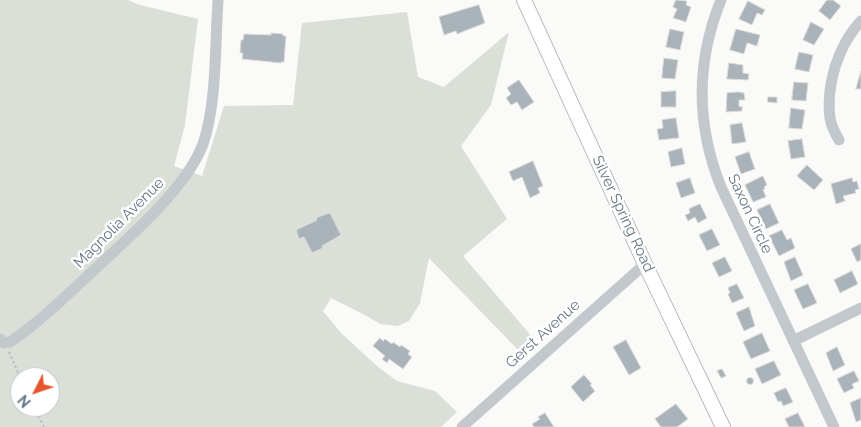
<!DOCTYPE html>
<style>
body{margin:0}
#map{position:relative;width:861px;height:427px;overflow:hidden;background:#fafaf8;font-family:Raleway,sans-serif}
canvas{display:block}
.north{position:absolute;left:10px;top:367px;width:50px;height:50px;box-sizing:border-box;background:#fff;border:1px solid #c1c8cd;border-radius:50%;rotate:229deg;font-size:14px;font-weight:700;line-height:20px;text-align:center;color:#657683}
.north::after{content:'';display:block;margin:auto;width:18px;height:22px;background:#e4572e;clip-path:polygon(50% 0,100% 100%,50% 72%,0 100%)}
</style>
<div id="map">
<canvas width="861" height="427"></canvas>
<div class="north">N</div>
</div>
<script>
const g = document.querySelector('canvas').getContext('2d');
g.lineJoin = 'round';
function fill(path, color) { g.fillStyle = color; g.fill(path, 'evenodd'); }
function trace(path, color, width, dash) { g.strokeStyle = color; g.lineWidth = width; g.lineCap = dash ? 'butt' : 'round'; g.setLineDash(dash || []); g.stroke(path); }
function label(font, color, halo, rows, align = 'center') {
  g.font = font + ' Raleway,sans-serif'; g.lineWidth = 5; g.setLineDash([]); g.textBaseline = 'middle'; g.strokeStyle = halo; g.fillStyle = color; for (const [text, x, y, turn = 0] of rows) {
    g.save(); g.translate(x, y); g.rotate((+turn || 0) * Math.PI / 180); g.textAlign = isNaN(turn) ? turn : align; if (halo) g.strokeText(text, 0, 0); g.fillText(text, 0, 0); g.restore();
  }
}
fill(new Path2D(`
 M0,0H128L140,5L198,19L185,125L174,166L202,176L224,106L293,105L302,23L407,12L418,77L444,87L509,32L491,105L461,146L507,219L463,256L539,345L522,354L429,258L420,303L409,321L398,326L380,324L365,315L331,298L323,311L341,333L378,367L397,381L435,391L457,412L441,427H0ZM20,377H50V407H20Z`), '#dadfd7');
const building = new Path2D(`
 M676,0L687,1L686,5L691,7L686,22L673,18L677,9L673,7Z
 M827,0H833L841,6L830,20L819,11Z
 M748,1L765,10L762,15L757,13L752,25L739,19Z
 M479,5L485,23L457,34L456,31L444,35L439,17Z
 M811,22L824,29L814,45L803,40Z
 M670,29L684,32L680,50L666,47Z
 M736,29L760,35L757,46L747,43L744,54L730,50Z
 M271,33L283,34V36H286L284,62H281V63L242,59L243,53H240L241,40H243L244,34L271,35Z
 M799,52L813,55L809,72L795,69Z
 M664,58L678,60L675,79L662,78Z
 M729,63L743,65V73L749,74L748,80L727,79Z
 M861,71V89H856Z
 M519,80L534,102L522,110L517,102L511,105L506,98L511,94L507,88Z
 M794,82L808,83L806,101L792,100Z
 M676,91V107H661V92Z
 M739,92L744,93L745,100H739V107L742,106V111L726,112L727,93Z
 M768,97H777V103L768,102Z
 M791,108L805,110L802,129L789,128Z
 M676,118L679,138L659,140L657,129L663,128L662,120Z
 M742,123L746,142L732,144L730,125Z
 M802,139L805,157L791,159L788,141Z
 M682,148L685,164L671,167L668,152Z
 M749,152L755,169L741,174L735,157Z
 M533,161L543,186L538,188L540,193L530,198L522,177L513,181L509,172Z
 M807,165L823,180L814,190L797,176Z
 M763,176L767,185L764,187L765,189L763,190L766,197L753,202L745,185Z
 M690,178L695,193L681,198L676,183Z
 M852,178L853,182L857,181L859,189L855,190L856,193L843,196L845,201L836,204L831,184Z
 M700,204L707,218L698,223L695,217L688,221L685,215L690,213L689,209Z
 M770,204L779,223L766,229L757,210Z
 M330,213L341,235L322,246L323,248L312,253L304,237L299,239L296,230L317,220L316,218Z
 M712,229L720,245L707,251L699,235Z
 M782,230L787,240L791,238L795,248L779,256L769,236Z
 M861,244V260L857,262L851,249Z
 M725,257L732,271L719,277L712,263Z
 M795,257L803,275L791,281L784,262Z
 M852,271L858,284L840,293L834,280Z
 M737,284L744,298L732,303L728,294L730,293L728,288Z
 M808,284L817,303L803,309L794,290Z
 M749,307L755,326L744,331L736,313Z
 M762,333L770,351L751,359L743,342Z
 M380,338L383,341L385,339L392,344L393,342L400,347L401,345L410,351L408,354L412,357L403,369L389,359L387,363L382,359L385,356L373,346Z
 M626,340L641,368L629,375L613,347Z
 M837,347L845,365L833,371L826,353Z
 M774,361L781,375L762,384L755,369Z
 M722,369L726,376L721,378L717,371Z
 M854,371L859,381L852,384L854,388L844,393L837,379Z
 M584,375L592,384L590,385L595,391L583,402L571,387Z
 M746.5 381a3.5 3.5 0 1 1 7 0a3.5 3.5 0 1 1-7 0Z
 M786,388L793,402L783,406L781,401L778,402L774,393Z
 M861,398V420L856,422L850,403Z
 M676,404L688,419L677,427H661L655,419Z
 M545,413L554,427H534L532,424L540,419L538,417Z
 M798,413L805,427H789L785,419Z`);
fill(building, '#aab3b9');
trace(building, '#dcdcda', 1);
const major = new Path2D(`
 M524,0L645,264L723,427`);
trace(major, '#b5babe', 16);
trace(new Path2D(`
 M9,352L20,377
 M34,407L44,427`), '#bbbfc2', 2, [2.5, 2.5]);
trace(new Path2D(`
 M721,0C696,62 696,125 721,187L834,427
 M839,140C835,133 831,126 830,118C826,85 838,45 861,21
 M0,339L4,343L10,342C41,321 67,295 94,270C129,237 186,189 203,144C217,104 215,43 218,0
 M793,341L861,308
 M462,427L645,264`), '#c3c8cc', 11);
trace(major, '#fff', 14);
label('15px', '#657683', '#fff', [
 ["Silver Spring Road",623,214,65],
 ["Saxon Circle",750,214,65],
 ["Magnolia Avenue",119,223,-45],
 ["Gerst Avenue",543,334,-42]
]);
</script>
